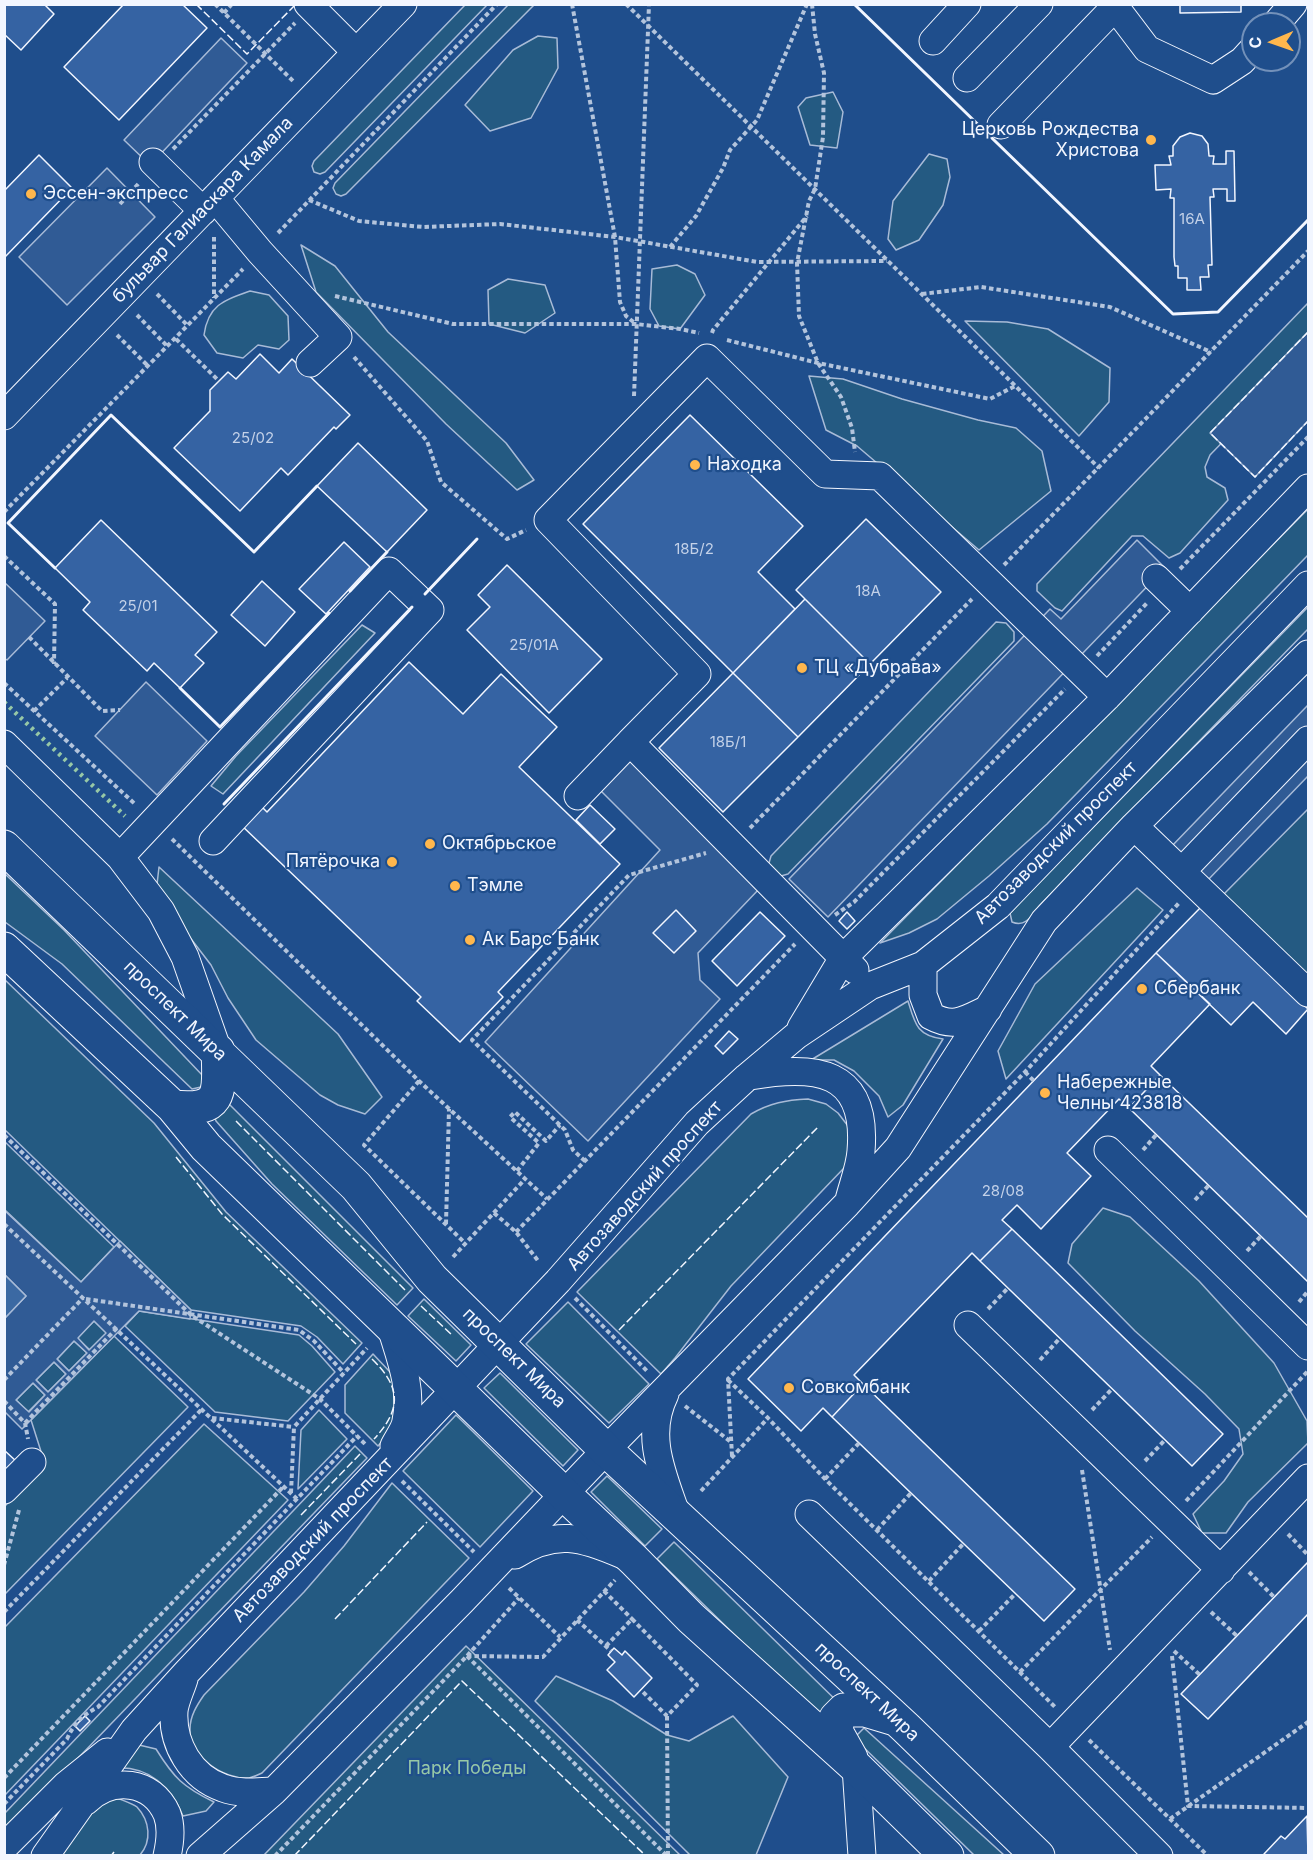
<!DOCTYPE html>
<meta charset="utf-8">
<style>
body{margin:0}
#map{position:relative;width:1313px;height:1860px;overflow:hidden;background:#1f4e8c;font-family:Inter,sans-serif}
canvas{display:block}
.frame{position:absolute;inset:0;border:6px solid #f2f6ff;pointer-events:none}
.north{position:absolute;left:1241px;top:12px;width:60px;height:60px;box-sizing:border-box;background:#1f4e8c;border:2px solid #7391ba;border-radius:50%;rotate:268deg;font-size:16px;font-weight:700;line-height:24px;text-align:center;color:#f2f6ff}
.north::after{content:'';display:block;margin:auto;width:21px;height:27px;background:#ffb74d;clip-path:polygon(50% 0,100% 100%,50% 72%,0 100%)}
</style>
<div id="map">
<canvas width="1313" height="1860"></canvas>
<div class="frame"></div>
<div class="north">С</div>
</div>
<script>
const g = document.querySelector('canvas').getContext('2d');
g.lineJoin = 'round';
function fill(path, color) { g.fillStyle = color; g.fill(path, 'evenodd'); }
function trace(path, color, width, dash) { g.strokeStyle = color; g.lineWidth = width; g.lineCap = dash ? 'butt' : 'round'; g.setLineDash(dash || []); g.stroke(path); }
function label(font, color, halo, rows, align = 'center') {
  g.font = font + ' Inter,sans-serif'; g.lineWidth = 4.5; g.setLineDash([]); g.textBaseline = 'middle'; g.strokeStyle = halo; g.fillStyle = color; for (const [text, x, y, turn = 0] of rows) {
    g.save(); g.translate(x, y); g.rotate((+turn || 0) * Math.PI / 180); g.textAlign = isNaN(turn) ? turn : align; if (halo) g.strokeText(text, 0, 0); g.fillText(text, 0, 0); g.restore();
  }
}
const green = new Path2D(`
 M466,4L487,5L325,172L320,174L314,172L312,166L314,161Z
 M509,4L534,5L346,194L341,196L336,194L333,188L335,183Z
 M538,36L557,38L558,68L531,118L490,131L465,105L513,50Z
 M833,92L843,112L837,148L810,145L798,107L806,98Z
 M929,154L947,159L950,177L943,205L919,240L896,250L888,239L893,201Z
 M301,245L335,266L388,332L506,443L534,480L517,490L446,424L316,292Z
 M677,265L695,274L705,295L680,329L659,326L650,309L652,269Z
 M508,279L545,285L555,313L525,333L489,324L488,290Z
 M250,291L269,295L288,316L289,340L279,349L258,345L243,358L217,353L204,335C208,305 224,300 250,291Z
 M1308,303V354L1210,455L1205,467L1207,477L1225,488L1228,500L1180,553L1169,558L1143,536H1132L1062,611L1055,608L1037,591V584Z
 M965,321L1007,322L1048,329L1110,368L1109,402L1079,436Z
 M809,376L843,379L902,399L978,420L1016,428L1042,451L1051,491L979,550L857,446L826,430Z
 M1308,509V555L1047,824L989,876L937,919L909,933L880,943Z
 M1308,607V629L1040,905C1032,915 1026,928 1012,922L1010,913L1028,894Z
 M996,622L1006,623L1014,632V641L788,874L781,876L773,873L769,863L771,856Z
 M362,625L375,633L223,794L211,786L236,756Z
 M1308,809V980L1222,896Z
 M159,867L338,1034L382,1097L365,1114L338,1105L320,1095L256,1040L228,998L211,965L156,893Z
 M4,873L64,930L204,1077L201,1087L192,1089L62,964L5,922Z
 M1137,888L1163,910L1006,1079L998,1051L1035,984Z
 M4,979L154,1123L226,1212L362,1343L343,1364L317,1337L301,1326L191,1310L5,1130Z
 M908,1001C915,1024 917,1036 943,1039L903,1105L888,1117L879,1096L854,1071L834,1060H811Z
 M808,1099L826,1104L838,1113L848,1126L851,1154L844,1168L731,1286L675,1358L661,1374L577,1292L751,1114C770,1103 786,1100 808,1099Z
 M226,1101L413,1288L397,1305L272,1184L216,1121L215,1118Z
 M4,1141L114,1247L81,1282L5,1210Z
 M1103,1208L1130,1217L1199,1281L1274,1363L1307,1421L1308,1443L1248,1502L1226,1533H1202L1193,1514L1224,1481L1243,1454L1239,1429L1205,1394L1135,1331L1068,1263L1072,1244Z
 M424,1299L471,1345L456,1361L408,1316Z
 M568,1302L649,1384L609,1423L526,1344Z
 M139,1311L299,1335L312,1346L335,1372L288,1421L215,1412L125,1326Z
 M94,1321L107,1333L90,1350L77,1338Z
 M114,1336L188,1407L5,1594V1506L45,1464L31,1420Z
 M74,1341L87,1353L69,1371L57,1359Z
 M373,1354L390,1372L398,1384L394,1427L378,1446L345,1413V1385Z
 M54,1362L66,1374L48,1392L36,1380Z
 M500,1373L578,1450L563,1466L484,1388Z
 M33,1383L45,1395L28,1412L16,1400Z
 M319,1410L347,1439L298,1489L301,1430Z
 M456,1415L533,1491L480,1547L403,1471Z
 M204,1424L288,1500L5,1795V1627Z
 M355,1446L367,1458L5,1834V1813Z
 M607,1476L662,1529L645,1546L591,1492Z
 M392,1483L469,1558L262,1773C258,1775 253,1777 249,1778C224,1780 188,1756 190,1729C190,1716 197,1705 204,1695L304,1592L344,1546Z
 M674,1542L846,1710L830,1728L657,1559Z
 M466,1646L680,1855H264Z
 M556,1676L613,1701L667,1735L689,1741L733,1716L788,1777L756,1855H690L535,1701Z
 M864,1728L1004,1855H974L854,1738Z
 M139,1745L156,1749C174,1778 183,1787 214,1802L206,1811L183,1816C171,1787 149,1766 115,1768Z
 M115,1797C121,1800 132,1803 137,1807C150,1821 152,1841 140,1855L55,1856L91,1805Z`);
fill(green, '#245a82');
trace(green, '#a8bbd7', 1.5);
const parking = new Path2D(`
 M221,38L247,63L150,165L124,140Z
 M107,168L155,217L67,305L19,257Z
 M1308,332V421L1255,477L1210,433Z
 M1137,540L1165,568L828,917L789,879L1050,609L1061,619Z
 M4,582L45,621L7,660L4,658Z
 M146,682L207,741L157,795L95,736Z
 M1308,705V776L1206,882L1170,848Z
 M630,757L760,888L698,953L700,980L720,999L588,1141L485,1042L660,850L598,788Z
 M4,1210L81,1282L120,1241L191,1310L190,1319L139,1311L22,1429L5,1412V1318L26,1296L5,1275ZM94,1321L106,1333L89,1350L78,1338ZM74,1341L87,1353L69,1371L57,1359ZM54,1362L66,1374L48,1392L36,1380ZM33,1383L45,1395L29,1412L16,1400Z`);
fill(parking, '#305b95');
trace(parking, '#a8bbd7', 1.5);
const water = new Path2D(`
 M5,1275L26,1296L5,1318H4Z`);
fill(water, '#3b69a3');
trace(water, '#a8bbd7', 1.5);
const building = new Path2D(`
 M4,4H44L54,14L21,50L4,34Z
 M124,4H182L207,28L119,120L64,67Z
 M1180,4H1241V12L1180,13Z
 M1190,133L1202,136L1208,144L1209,156H1214L1213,164H1226V151H1234L1235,201H1227V189H1213L1214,197H1210L1212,265H1208L1209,277H1200L1201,290H1187V278H1178V266H1175L1174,257V198H1170L1171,189L1156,190L1155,165H1171L1169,156H1173V146L1180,137Z
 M39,155L72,188L4,258V191Z
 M260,354L279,373L292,359L350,415L336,429L334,427L288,475L281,468L240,511L174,448L210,411V390L228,372L236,379Z
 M690,415L803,526L758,572L795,609L733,673L583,524Z
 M358,443L427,510L387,552L317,486Z
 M866,519L941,592L870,664L796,590Z
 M101,520L217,632L195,655L204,663L180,688L154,663L147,671L83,610L90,602L55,568Z
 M344,542L370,567L326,614L299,589Z
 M507,565L602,659L549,713L467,630L490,607L478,595Z
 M262,581L295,612L265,646L231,615Z
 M805,599L870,664L798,737L733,673Z
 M409,662L463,714L501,674L557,727L519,767L620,864L498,992L503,997L460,1042L417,1001L421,997L240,824L259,804L267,812Z
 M733,673L798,737L723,812L659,748Z
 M590,805L615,829L600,844L576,820Z
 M1202,906L1308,1009L1286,1034L1253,1002L1231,1025L1156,953Z
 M676,910L696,931L674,953L653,933Z
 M760,912L785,936L737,986L712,961Z
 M847,912L855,921L847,929L839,921Z
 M1156,953L1210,1004L1151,1066L1160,1075L1129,1108L1119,1099L1067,1153L1091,1176L1041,1229L1017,1205L1002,1220L1012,1229L980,1261L972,1253L854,1375L863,1384L832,1417L823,1408L801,1431L748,1379Z
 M729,1031L738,1039L723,1054L715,1046Z
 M1160,1075L1308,1218V1282L1129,1108Z
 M1012,1229L1223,1434L1192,1466L980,1261Z
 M863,1384L1075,1589L1044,1621L832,1417Z
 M4,1450L16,1461L4,1473Z
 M1308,1562V1614L1208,1719L1181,1694Z
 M614,1648L622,1655L625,1651L652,1678L634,1697L607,1670L615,1662L608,1655Z
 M85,1716L90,1721L80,1731L75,1726Z
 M1307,1816L1308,1856H1266L1264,1854L1281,1836L1285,1839Z`);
fill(building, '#3563a3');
trace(building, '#f2f6ff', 1.5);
const minor = new Path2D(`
 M308,4L356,52
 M1113,4L1147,49L1213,80L1242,61L1253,49
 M1276,24L1293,4
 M933,41L967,4
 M967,78L1039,4
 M1001,125L1115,7
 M153,162L203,211
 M215,198L260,252L338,337L310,363
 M4,416L403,4
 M1156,578L1190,611
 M630,742L697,674L548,520L707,358L825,474L880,476L1107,697
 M4,744L120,857L161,911L185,957L218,1051
 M578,796L630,742L855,970
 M1134,826L1308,993
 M120,857L389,571L430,610L213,841
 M1182,871L1308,740
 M923,965V995L931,1016C955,1029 966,1019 988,1009
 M801,1028L843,958L1107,697L1308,488
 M750,1076C814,1065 868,1068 861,1151C860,1167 853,1184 849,1200
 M1108,1150L1308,1346
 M390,1324C399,1355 413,1387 406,1421C405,1429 398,1438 394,1446
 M968,1325L1221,1570
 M665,1394C644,1436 663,1475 677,1516
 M4,1490L32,1462
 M809,1514L1050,1747L1159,1856
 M515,1555C555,1529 582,1537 623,1555
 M184,1679C181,1689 175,1701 174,1711C172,1744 191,1777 223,1788C239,1794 257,1792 274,1791
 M1050,1747L1308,1478
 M856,1767L862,1856
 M86,1801C112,1776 152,1780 167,1814C172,1827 170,1843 167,1856
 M4,1847L66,1785L107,1752
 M45,1856L134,1730L186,1673L558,1281L697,1123L747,1077L797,1035L870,986L923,965L998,906L1308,585
 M200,1856L274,1791L462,1601L606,1450L847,1204L898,1148L1044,921L1134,826L1308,654`);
const major = new Path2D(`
 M4,847L356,1186L432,1279L606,1450L906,1728L1038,1856
 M4,949L173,1107L206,1147L564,1494L634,1560L691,1618L856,1767L947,1856
 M173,1107C222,1112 220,1094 218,1051
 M851,1758L837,1733L836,1718L844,1710H865L895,1719`);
trace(minor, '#f2f6ff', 29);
trace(major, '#f2f6ff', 35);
trace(new Path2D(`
 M215,4L294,82
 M572,4L615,237L620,302L626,316L636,324
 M626,4L1099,468
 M812,4L815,34L824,73L823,137L815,189L809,201L797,263L799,316L818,363L841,397L852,428L855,452
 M224,13L232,4
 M173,149L295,23
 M309,200L359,221L423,227L500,224L615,237L757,262L887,261
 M120,204L140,182
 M278,233L497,4
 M214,237V298
 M670,247L696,216L723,168L730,150L757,120L807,4
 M157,294L188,326
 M922,294L981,287L1110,307L1211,352
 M335,296L453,324H636L680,329L699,333
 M137,315L168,347
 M712,333L713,330L807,216
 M117,335L148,366
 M176,339L219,381
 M727,340L818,363L990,399L1015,386
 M354,357L427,441L441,482L507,539L526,530
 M634,396L649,4
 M4,512L243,269
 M4,556L55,604L54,664
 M1004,565L1308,251
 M1180,569L1308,437
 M29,637L102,711L120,710
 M1097,656L1148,602
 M4,683L136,805
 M34,711L67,678
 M750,828L972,599
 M172,839L419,1081L547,1199
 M835,915L854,902L1065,689
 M1025,1072L1034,1081
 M419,1081L364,1145L465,1243
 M4,1135L191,1315L320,1399L367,1446
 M1143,1150L1156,1135
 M585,1161L573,1150L565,1130L472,1040L629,875L706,853
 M517,1171L539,1143L510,1117L515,1112L546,1141L560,1125
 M1195,1200L1209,1185
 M494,1213L516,1232L539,1262
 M4,1224L297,1499
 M446,1224L449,1109
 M516,1232L795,944
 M1247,1251L1261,1236
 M453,1257L525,1179
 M575,1298L648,1372
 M86,1299L299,1330L314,1341L344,1373
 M1299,1302L1308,1291
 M988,1309L1008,1288
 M1040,1360L1060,1338
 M4,1380L83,1298
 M728,1380L768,1418L825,1479L1056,1708
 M4,1401L25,1423L28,1439
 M685,1406L731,1442
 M1092,1410L1112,1389
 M212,1418L294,1427
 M25,1423L117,1328
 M732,1456L728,1379L1025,1072L1179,903
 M1145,1461L1165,1440
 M1082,1470L1110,1650
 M825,1479L859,1443
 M402,1481L474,1552
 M701,1491L768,1418
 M291,1493L294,1427L367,1348
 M1186,1501L1308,1371
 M877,1530L911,1493
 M1288,1534L1308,1555
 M4,1565L19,1510
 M1249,1572L1274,1597
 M929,1581L963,1544
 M509,1588L560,1637
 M604,1591L632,1619
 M4,1612L202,1409
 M1211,1612L1237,1636
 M577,1620L611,1651
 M979,1631L1015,1594
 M606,1646L632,1619L697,1685L667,1716L641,1690
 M1174,1651L1200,1675
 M467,1656L667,1856
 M467,1656L543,1657L615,1580
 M1172,1656L1188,1806L1308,1808
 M1020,1672L1152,1537
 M667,1716L668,1856
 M1089,1740L1208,1856
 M4,1778L284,1486
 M4,1804L67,1739C74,1723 83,1715 98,1707L357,1436
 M1170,1819L1308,1722
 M275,1856L467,1656L519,1598`), '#b3c4dc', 4, [4.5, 3]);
trace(minor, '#1f4e8c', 27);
trace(major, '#1f4e8c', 33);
trace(new Path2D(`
 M4,702L125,816`), '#97c8a6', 4.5, [3, 4.5]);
trace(new Path2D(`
 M196,4L247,54L296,4
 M1308,332L1210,433L1255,477L1308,421
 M236,1121L406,1291
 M176,1157L222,1214L356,1344
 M421,1306L453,1336
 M619,1330L818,1127
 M372,1359C401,1387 402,1409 374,1439
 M301,1515L360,1454
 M335,1619L427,1522
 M111,1856L114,1852
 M294,1856L462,1681L646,1856`), '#f2f6ff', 1.5, [8, 3]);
trace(new Path2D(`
 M854,4L1173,314L1218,312L1308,220
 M55,568L8,523L111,415L254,552L317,486
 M350,591L387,552
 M425,594L477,539
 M180,688L220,727L329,613
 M224,804L412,607`), '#f2f6ff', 3);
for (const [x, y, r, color] of [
 [1151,140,6,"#ffb74d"],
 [31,194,6,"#ffb74d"],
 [695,465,6,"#ffb74d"],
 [802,668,6,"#ffb74d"],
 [430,844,6,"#ffb74d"],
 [392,862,6,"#ffb74d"],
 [455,886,6,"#ffb74d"],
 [470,940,6,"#ffb74d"],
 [1142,989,6,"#ffb74d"],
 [1045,1093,6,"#ffb74d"],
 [789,1388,6,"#ffb74d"]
]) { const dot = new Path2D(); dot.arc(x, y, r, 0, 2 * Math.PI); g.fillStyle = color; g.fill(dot); trace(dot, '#1f4e8c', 2); }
label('15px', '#c3d1e8', null, [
 ["16А",1192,219],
 ["25/02",253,438],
 ["18Б/2",694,549],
 ["18А",868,591],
 ["25/01",138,606],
 ["25/01А",534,645],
 ["18Б/1",728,742],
 ["28/08",1003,1191]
]);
label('18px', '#f2f6ff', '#1f4e8c', [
 ["Церковь Рождества",1139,130,"right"],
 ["Христова",1139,151,"right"],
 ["Эссен-экспресс",43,194],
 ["Находка",707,465],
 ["ТЦ «Дубрава»",814,668],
 ["Октябрьское",442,844],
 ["Пятёрочка",380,862,"right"],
 ["Тэмле",467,886],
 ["Ак Барс Банк",482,940],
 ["Сбербанк",1154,989],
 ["Набережные",1057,1083],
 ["Челны 423818",1057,1104],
 ["Совкомбанк",801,1388]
], 'left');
label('18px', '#f2f6ff', '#1f4e8c', [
 ["бульвар Галиаскара Камала",203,210,-46],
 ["Автозаводский проспект",1056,843,-45],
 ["проспект Мира",175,1011,44],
 ["Автозаводский проспект",645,1186,-48],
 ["проспект Мира",514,1358,44],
 ["Автозаводский проспект",313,1540,-46],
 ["проспект Мира",867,1692,43]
]);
label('18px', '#97c8a6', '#1f4e8c', [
 ["Парк Победы",467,1769]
]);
</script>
